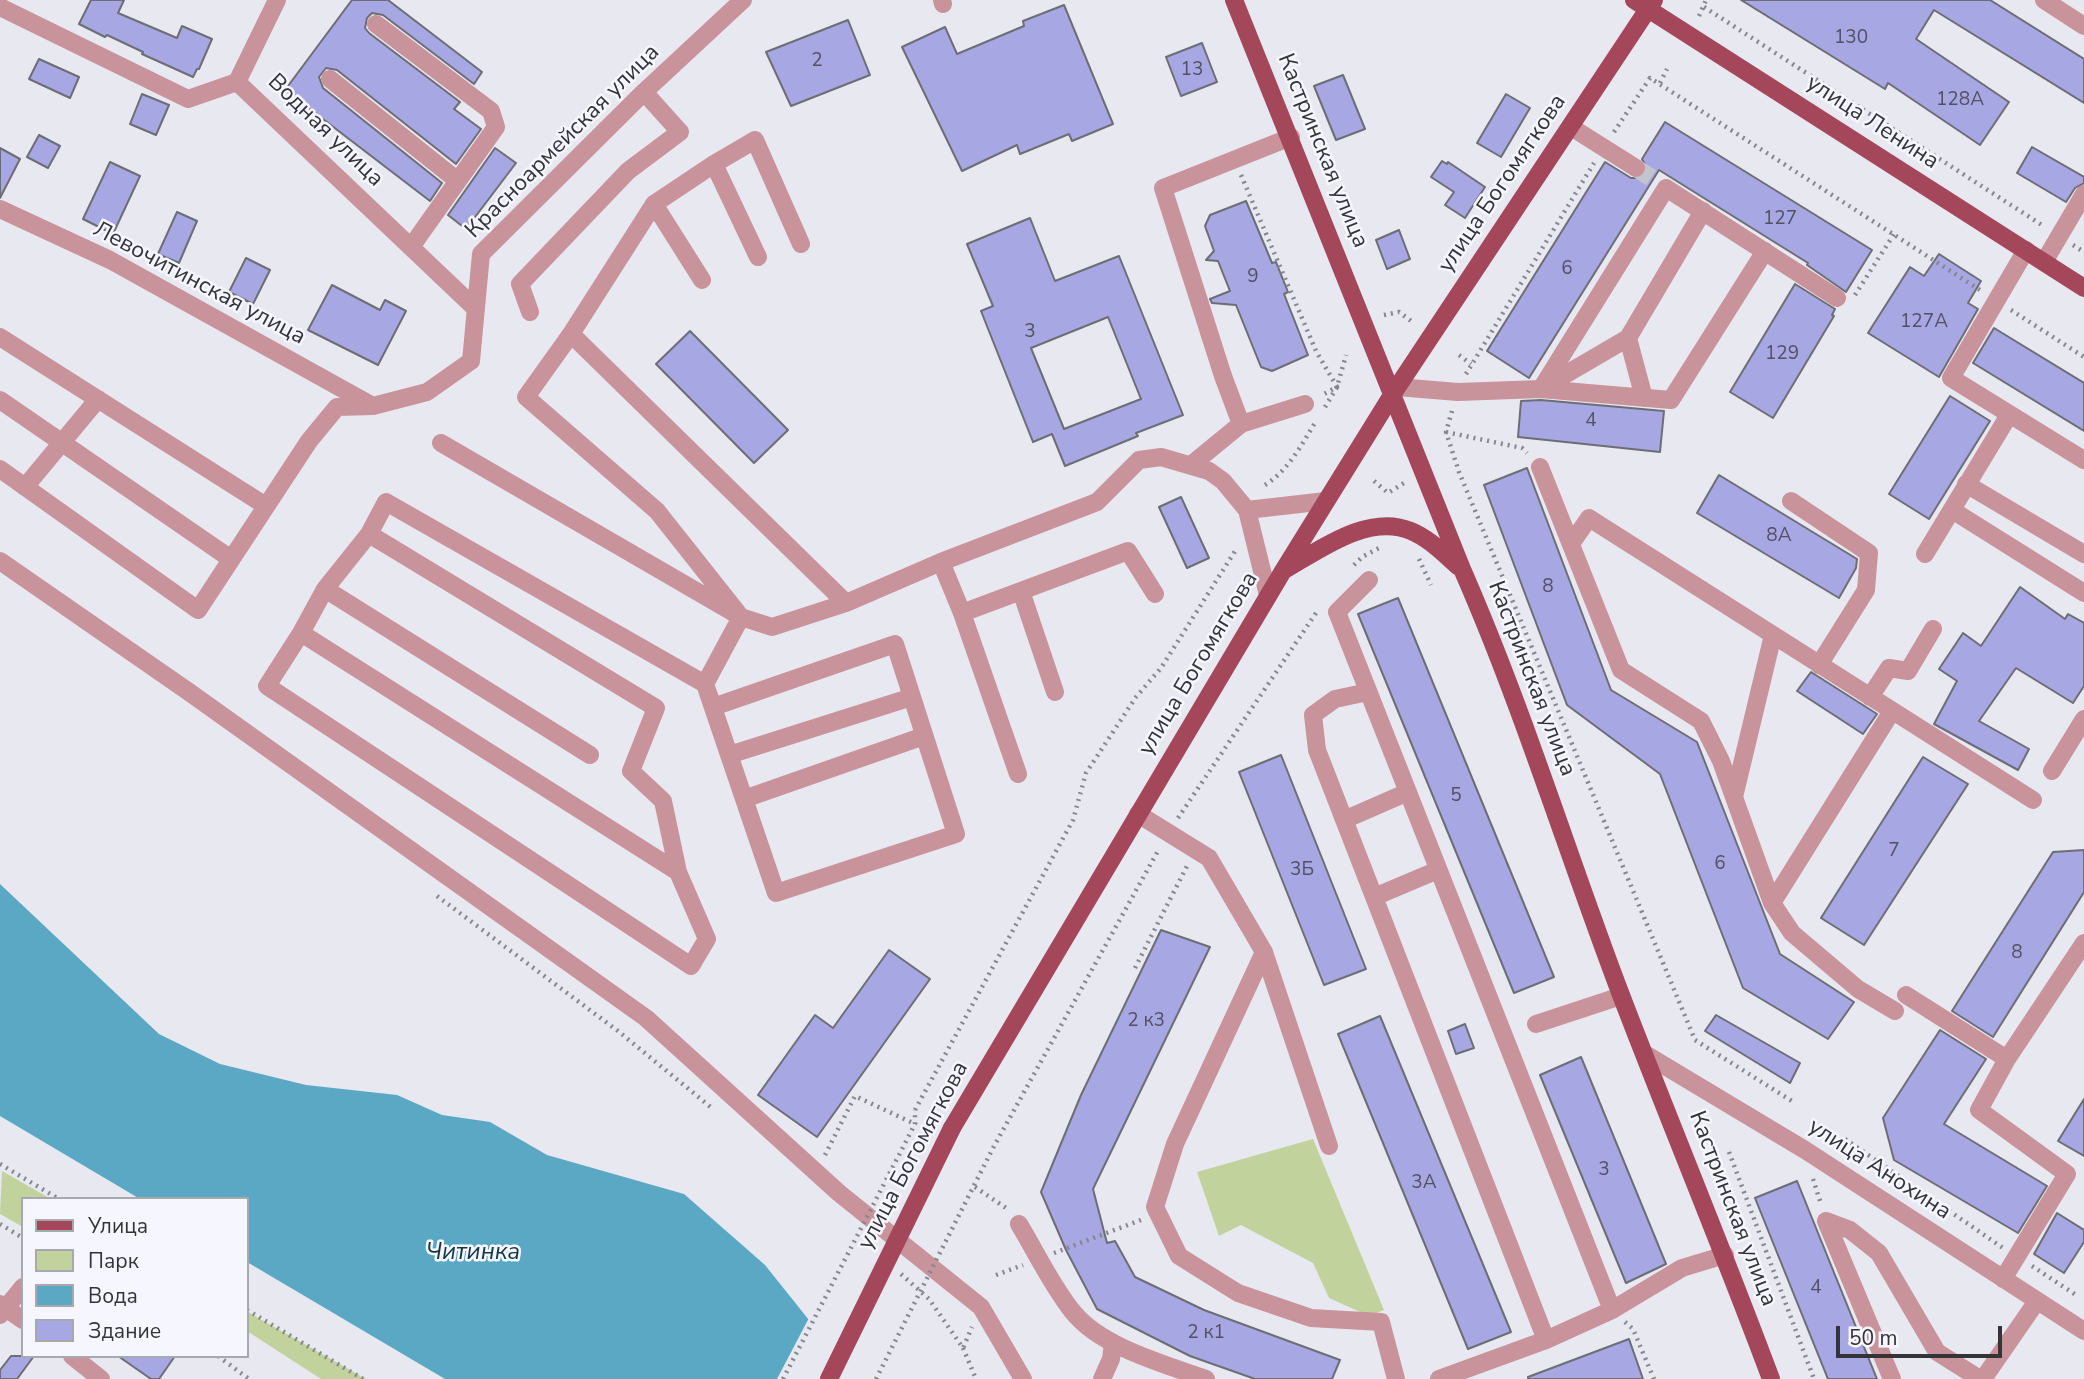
<!DOCTYPE html>
<meta charset="utf-8">
<style>
body{margin:0}
#map{position:relative;width:2084px;height:1379px;overflow:hidden;background:#e8e8f1;font-family:"Nunito Sans",sans-serif}
canvas{display:block}
.legend{position:absolute;left:21px;top:1197px;width:228px;height:161px;box-sizing:border-box;background:#f5f6ff;border:2px solid #a8a8af;margin:0;padding:9px 12px;list-style:none;font-size:21px;color:#343437}
.legend li{display:flex;align-items:center;gap:14px;height:35px}
.legend b{width:35px;border:2px solid #a8a8af}
.scale{position:absolute;left:1836px;top:1326px;width:166px;height:32px;box-sizing:border-box;border:4px solid #343437;border-top:0;padding-left:9px;font-size:21px;line-height:24px;white-space:nowrap;color:#343437;-webkit-text-stroke:5px #f5f6ff;paint-order:stroke}
</style>
<div id="map">
<canvas width="2084" height="1379"></canvas>
<ul class="legend">
<li><b style="height:9px;background:#a5475a"></b>Улица</li>
<li><b style="height:19px;background:#c2d29c"></b>Парк</li>
<li><b style="height:19px;background:#5aa8c4"></b>Вода</li>
<li><b style="height:19px;background:#a7a7e3"></b>Здание</li>
</ul>
<div class="scale">50 m</div>
</div>
<script>
const g = document.querySelector('canvas').getContext('2d');
g.lineJoin = 'round';
function fill(path, color) { g.fillStyle = color; g.fill(path, 'evenodd'); }
function trace(path, color, width, dash) { g.strokeStyle = color; g.lineWidth = width; g.lineCap = dash ? 'butt' : 'round'; g.setLineDash(dash || []); g.stroke(path); }
function label(font, color, halo, rows, align = 'center') {
  g.font = font + ' "Nunito Sans",sans-serif'; g.lineWidth = 5; g.setLineDash([]); g.textBaseline = 'middle'; g.strokeStyle = halo; g.fillStyle = color; for (const [text, x, y, turn = 0] of rows) {
    g.save(); g.translate(x, y); g.rotate((+turn || 0) * Math.PI / 180); g.textAlign = isNaN(turn) ? turn : align; if (halo) g.strokeText(text, 0, 0); g.fillText(text, 0, 0); g.restore();
  }
}
fill(new Path2D(`
 M1313,1139L1384,1310L1369,1316L1329,1298L1313,1263L1241,1225L1219,1236L1197,1172Z
 M2,1171L51,1199H23V1227L0,1214Z
 M248,1312L366,1379H321L247,1331Z`), '#c2d29c');
fill(new Path2D(`
 M0,884L159,1034L220,1064L306,1085L397,1095L442,1115L490,1122L547,1155L684,1194L765,1265L856,1379H445L247,1262V1199H140L0,1116Z`), '#5aa8c4');
fill(new Path2D(`
 M810,1316L858,1377L859,1379H777Z`), '#e8e8f1');
const building = new Path2D(`
 M91,0H124L118,13L177,38L182,26L212,39L199,69H197L193,77L142,54L143,52L107,35L105,37L79,24Z
 M352,0H388L482,72L474,84L383,15L372,13L367,18L365,28L369,33L460,102L454,109L481,129L456,164L337,70L326,68L319,77L323,88L442,183L430,201L285,90Z
 M1741,0H1990L2084,59V103L1934,10L1916,39L2009,102L1980,145L1888,83L1885,89Z
 M1064,5L1113,124L1072,141L1069,134L1020,154L1017,145L962,171L902,47L945,27L957,54L1024,26L1023,21Z
 M848,20L870,75L791,106L766,52Z
 M1202,43L1217,82L1181,96L1166,57Z
 M39,59L79,77L70,98L29,79Z
 M1343,75L1365,129L1336,140L1314,86Z
 M142,94L169,105L156,135L130,124Z
 M1506,94L1530,108L1501,157L1477,143Z
 M1665,122L1872,250L1846,292L1807,265L1808,263L1659,170L1529,378L1487,351L1605,162L1631,178H1642L1647,168L1642,159Z
 M39,135L60,146L48,168L27,157Z
 M2032,147L2084,177V183L2075,188L2066,202L2017,173Z
 M0,148L20,159L0,198Z
 M495,148L516,163L466,229L448,215Z
 M1442,161L1447,164L1448,162L1485,187L1465,218L1445,205L1454,192L1431,177Z
 M110,162L140,176L113,234L83,219Z
 M1246,201L1272,263L1276,262L1288,292L1284,294L1308,355L1272,371L1261,367L1236,305L1212,303L1210,299L1230,291L1218,261L1206,260L1214,251L1205,226L1210,215Z
 M177,212L197,221L179,263L158,254Z
 M1030,218L1055,281L1119,256L1183,415L1136,433L1138,436L1065,466L1052,434L1033,442L981,311L993,306L967,244ZM1108,317L1141,399L1064,429L1031,348Z
 M1399,230L1410,259L1387,269L1376,240Z
 M1939,254L1981,281L1968,303L1978,309L1939,377L1868,333L1910,267L1924,276Z
 M246,258L270,270L253,304L229,292Z
 M1795,284L1835,309L1832,315L1834,316L1773,418L1730,392Z
 M332,285L380,310L385,300L406,311L378,365L308,330Z
 M1994,328L2084,383V431L1973,363Z
 M690,331L788,430L754,463L656,364Z
 M1950,396L1990,421L1929,519L1889,494Z
 M1541,400L1664,411L1660,452L1518,437L1521,401Z
 M1527,468L1611,690L1697,742L1780,954L1854,1002L1828,1039L1743,988L1660,774L1567,705L1484,485Z
 M1719,475L1857,559L1856,568L1839,598L1697,513Z
 M1181,497L1209,558L1187,568L1159,507Z
 M2020,587L2065,619L2068,614L2084,623V686L2073,703L2016,668L1979,721L2029,749L2018,770L1934,724L1957,681L1939,669L1963,633L1981,646Z
 M1398,598L1554,977L1514,993L1358,614Z
 M1811,672L1877,714L1863,734L1797,691Z
 M1281,755L1366,969L1324,985L1239,772Z
 M1923,757L1968,784L1864,945L1821,918Z
 M2084,850V892L1993,1037L1952,1011L2053,852Z
 M1161,930L1210,947L1093,1189L1107,1243L1115,1241L1135,1277L1204,1310L1340,1360L1332,1379H1255L1190,1356L1097,1309L1066,1250L1041,1192L1081,1095Z
 M889,950L930,979L817,1137L758,1095L815,1015L833,1028Z
 M1716,1015L1800,1063L1790,1083L1705,1031Z
 M1380,1016L1511,1332L1468,1349L1338,1034Z
 M1465,1024L1474,1048L1456,1054L1448,1031Z
 M1940,1030L1986,1059L1944,1124L2047,1186L2018,1233L1894,1160L1883,1118Z
 M1581,1057L1666,1264L1626,1283L1540,1075Z
 M2084,1099V1156L2058,1141Z
 M1797,1181L1877,1379H1828L1755,1198Z
 M2057,1213L2084,1230V1242L2064,1273L2034,1254Z
 M1629,1339L1643,1379H1528V1377Z
 M11,1356H34L17,1379H0V1370Z
 M118,1356H175L159,1379H151Z`);
fill(building, '#a7a7e3');
trace(building, '#6d6d75', 2);
trace(new Path2D(`
 M1636,168L1653,179`), '#c4c4cc', 18, [18, 9]);
trace(new Path2D(`
 M1704,7L2045,227
 M1699,16L1706,0
 M1660,83L1667,69
 M1614,132L1650,78L1980,290
 M1241,175L1316,351L1337,387L1322,395
 M2073,245L2084,252
 M1855,295L1894,234
 M2011,310L2084,357
 M1384,315L1399,312L1411,321
 M1459,355L1471,364
 M1466,374L1594,163
 M1325,407L1337,387L1346,355
 M1452,411L1446,432L1459,472L1695,1040L1795,1103
 M1446,432L1522,448L1527,453
 M1374,481L1388,493L1404,483
 M1265,485C1289,470 1302,444 1316,421
 M1419,559L1431,585
 M1354,565L1362,557L1381,547
 M1178,818L1318,610
 M437,896L618,1031L713,1109
 M1135,968L1187,866
 M915,1110L1073,820L1086,773L1136,697L1161,668L1237,548
 M1845,1139L2003,1248
 M993,1148L1159,849
 M1729,1152L1814,1379
 M825,1155L855,1096L915,1124
 M0,1164L59,1199
 M1813,1179L1821,1204
 M975,1187L1009,1210
 M0,1224L23,1238
 M1054,1253L1141,1220
 M2032,1266L2076,1295
 M901,1274L929,1299L963,1348L972,1327
 M996,1275L1023,1265
 M247,1310L363,1379
 M1625,1322L1633,1329L1654,1379
 M963,1348L976,1379
 M218,1356L249,1379`), '#86868c', 4.5, [2, 5]);
trace(new Path2D(`
 M942,0L943,4
 M2044,0L2084,26
 M0,7L188,99L237,82L476,309
 M376,24L491,111L496,127L411,247
 M330,79L458,181
 M237,82L277,0
 M1571,127L1636,168
 M714,164L758,257
 M654,204L702,280
 M0,209L110,260L373,406
 M2026,250L1951,378L2084,460
 M2044,262L2084,194
 M530,312L520,284L628,171L680,132L644,92
 M571,334L846,603L772,627L741,617L657,511L526,397Z
 M571,334L654,204L714,164L755,140L801,244
 M0,337L266,506
 M1628,338L1644,398
 M1397,387L1458,392L1541,389L1666,188L1837,298
 M1544,387L1628,338L1703,211
 M1541,389L1671,400L1765,251
 M0,400L231,559
 M1241,424L1223,376L1163,188L1291,137
 M441,443L741,617L705,684L776,893L956,834L895,644L713,707
 M1191,465L1241,424L1305,404
 M1540,467L1621,670L1701,721L1721,761L1772,903L1792,933L1858,989L1895,1011
 M0,469L198,610L309,441L337,407L373,406L427,392L471,361L481,254L644,92L743,0
 M1966,484L2084,554
 M25,487L98,399
 M1791,501L1869,553L1866,590L1819,665
 M1247,510L1326,501
 M1952,510L2084,593
 M369,534L325,589L590,755
 M1571,544L1589,518L2033,800
 M1925,554L2009,415
 M0,561L189,692L646,1018L839,1193L981,1307L1023,1379
 M941,562L1097,502L1139,460L1161,457L1209,471L1223,481L1247,510L1268,595
 M1369,580L1337,612L1612,1310
 M1021,591L1055,692
 M846,603L941,562L962,613
 M301,633L325,589
 M1368,692L1335,699L1313,715L1317,750L1546,1340
 M1870,697L1889,668L1908,671L1933,629
 M729,755L912,697
 M2052,771L2084,719
 M1018,774L962,613L1128,551L1155,594
 M1734,797L1773,635
 M744,799L924,736
 M1138,814L1209,858L1264,952L1329,1146
 M1344,820L1408,792
 M678,872L707,939L691,966L267,686L301,633L678,872L663,801L631,771L656,708L369,534L386,502L705,684
 M1374,897L1438,870
 M1772,903L1892,711
 M1264,952L1175,1144L1155,1207L1179,1256L1238,1293L1311,1318L1381,1322L1396,1379
 M1906,995L2007,1059L1979,1110L2067,1174L2003,1279
 M1536,1024L1621,996
 M1645,1054L1805,1150L2084,1331
 M2007,1059L2084,943
 M1826,1221L1850,1230L1879,1253L1937,1352L1980,1379
 M1826,1221L1892,1379
 M1019,1224C1036,1252 1052,1286 1073,1312C1101,1347 1164,1364 1206,1379
 M0,1304L23,1320
 M0,1315L23,1287
 M72,1356L101,1379
 M1102,1379L1111,1359L1113,1343
 M1439,1379L1546,1340L1612,1310L1682,1268L1725,1255
 M1983,1379L2037,1301`), '#c9939b', 18);
trace(new Path2D(`
 M1234,0L1462,569C1523,708 1567,853 1621,995C1670,1123 1723,1250 1771,1379
 M1634,0L2084,288
 M1286,569C1321,549 1369,513 1411,531C1430,539 1444,554 1459,567
 M952,1128L1283,571L1392,395L1654,0`), '#a5475a', 18);
trace(new Path2D(`
 M783,1379L915,1124V1110
 M876,1379L993,1148`), '#86868c', 4.5, [2, 5]);
trace(new Path2D(`
 M829,1379L952,1128`), '#a5475a', 18);
label('19px', '#515162', null, [
 ["130",1851,38],
 ["2",817,61],
 ["13",1192,70],
 ["128А",1960,100],
 ["127",1780,219],
 ["6",1567,269],
 ["9",1253,277],
 ["127А",1924,322],
 ["3",1030,332],
 ["129",1782,354],
 ["4",1591,421],
 ["8А",1779,536],
 ["8",1548,587],
 ["5",1456,796],
 ["7",1894,851],
 ["6",1720,864],
 ["3Б",1302,870],
 ["8",2017,953],
 ["2 к3",1146,1021],
 ["3",1604,1170],
 ["3А",1424,1183],
 ["4",1816,1288],
 ["2 к1",1206,1333]
]);
label('23px', '#343437', '#f5f6ff', [
 ["улица Ленина",1872,123,33],
 ["Водная улица",325,131,44],
 ["Красноармейская улица",563,142,-45],
 ["Кастринская улица",1322,151,68],
 ["улица Богомягкова",1503,184,-56],
 ["Левочитинская улица",199,284,28],
 ["улица Богомягкова",1199,664,-59],
 ["Кастринская улица",1531,679,69],
 ["улица Богомягкова",914,1156,-62],
 ["улица Анохина",1879,1170,33],
 ["Кастринская улица",1732,1209,69]
]);
label('italic 24px', '#123743', '#f5f6ff', [
 ["Читинка",473,1253]
]);
</script>
